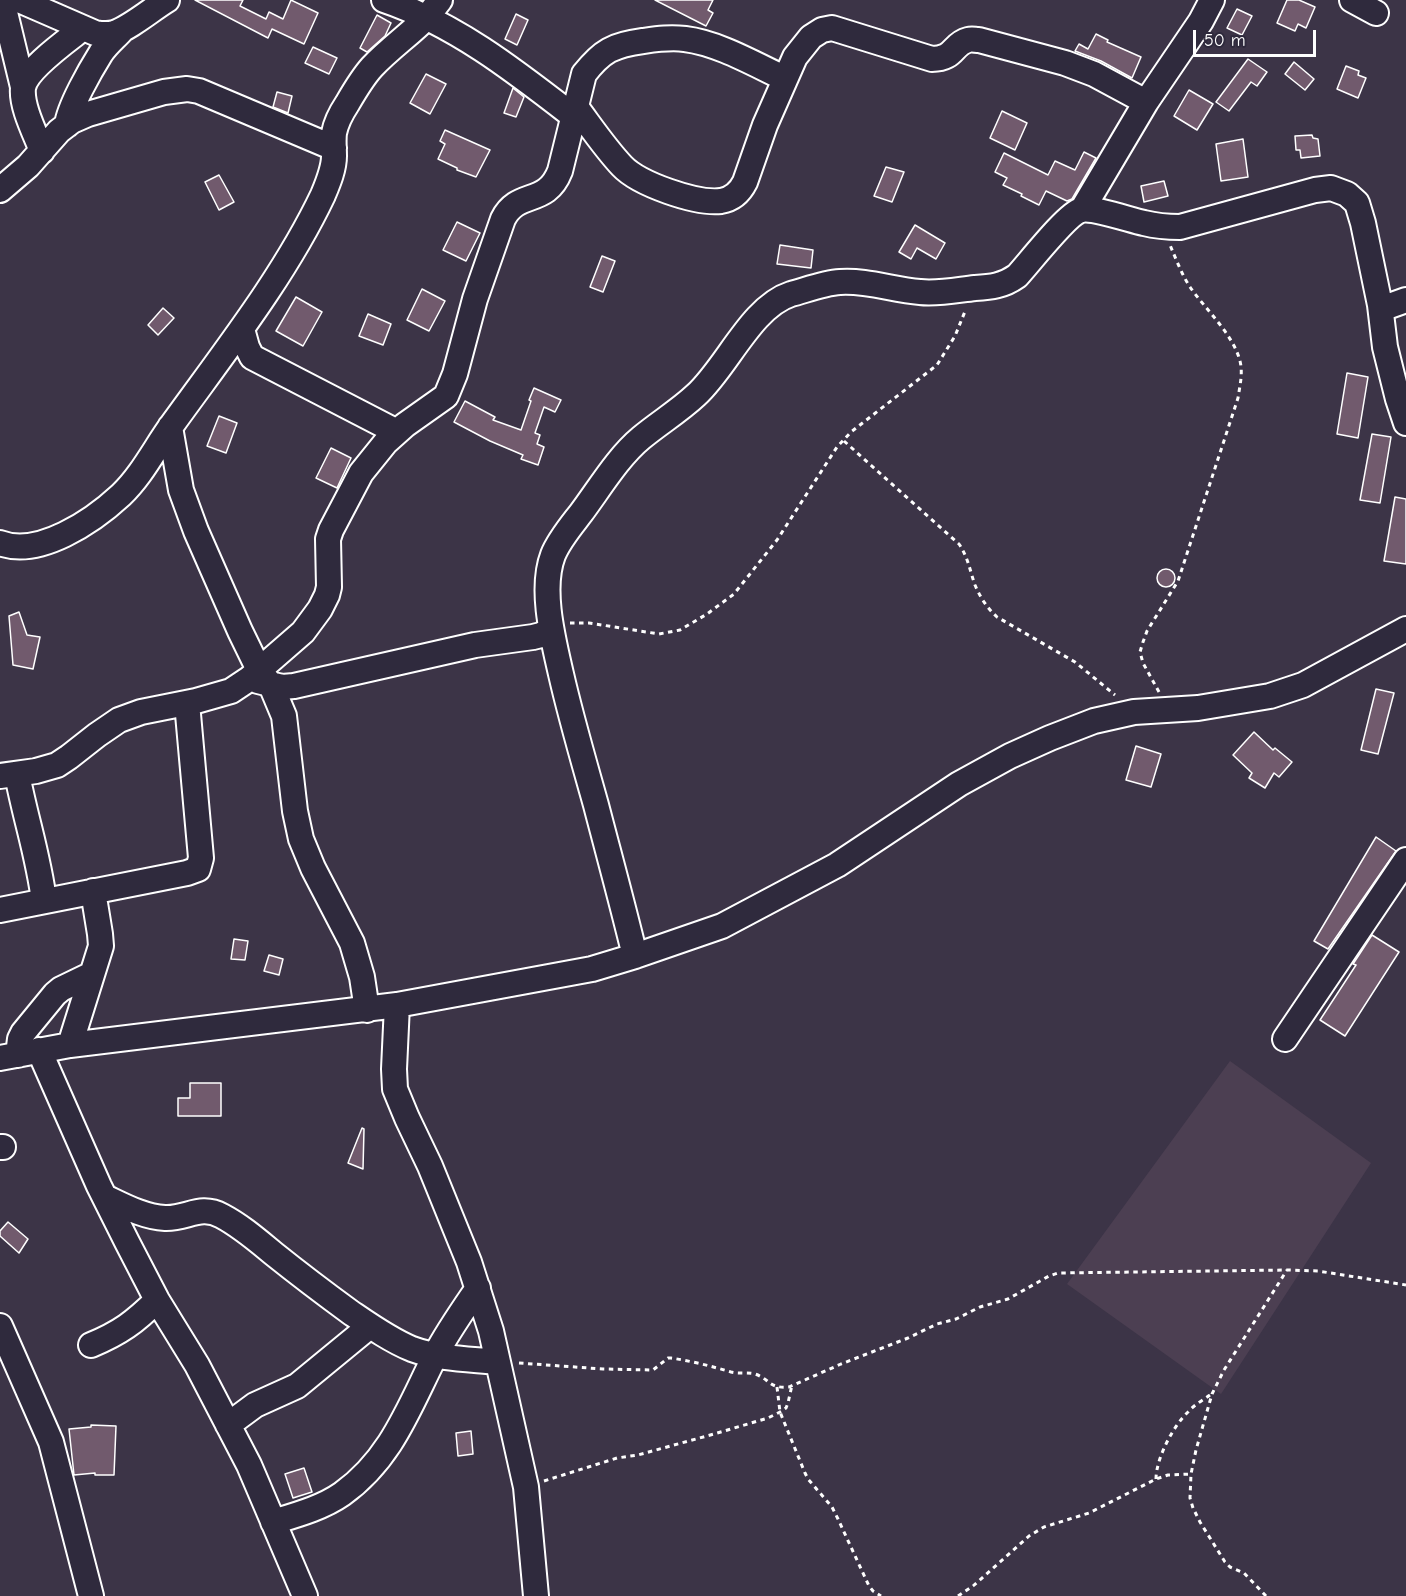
<!DOCTYPE html>
<style>
body{margin:0}
#map{position:relative;width:1406px;height:1596px;overflow:hidden;background:#3c3447;font-family:"Comic Neue",sans-serif}
canvas{display:block}
.scale{position:absolute;left:1193px;top:30px;width:123px;height:27px;box-sizing:border-box;border:3px solid #fff;border-top:0;padding-left:8px;font-size:18px;line-height:21px;white-space:nowrap;color:#fff;-webkit-text-stroke:4px #2f2a3d;paint-order:stroke}
</style>
<div id="map">
<canvas width="1406" height="1596"></canvas>
<div class="scale">50 m</div>
</div>
<script>
const g = document.querySelector('canvas').getContext('2d');
g.lineJoin = 'round';
function fill(path, color) { g.fillStyle = color; g.fill(path, 'evenodd'); }
function trace(path, color, width, dash) { g.strokeStyle = color; g.lineWidth = width; g.lineCap = dash ? 'butt' : 'round'; g.setLineDash(dash || []); g.stroke(path); }
fill(new Path2D(`
 M1230,1061L1371,1163L1221,1394L1067,1284Z`), '#4c3f52');
const building = new Path2D(`
 M195,0H243L240,6L266,19L269,12L283,19L291,0L318,13L304,44L272,29L268,38Z
 M655,0H713L708,10L713,13L706,26Z
 M1287,0H1299L1315,7L1306,28L1298,24L1295,31L1277,23Z
 M1237,9L1252,16L1242,35L1227,28Z
 M516,14L528,20L517,45L505,39Z
 M377,15L391,23L385,36L367,52L360,48Z
 M1096,34L1108,40L1107,42L1141,57L1132,78L1101,61L1075,51L1079,44L1088,49Z
 M313,47L337,58L329,74L305,63Z
 M1248,59L1267,72L1257,86L1251,82L1229,111L1216,102Z
 M1294,62L1314,79L1305,90L1285,74Z
 M1346,66L1359,71L1358,75L1366,78L1358,98L1337,89Z
 M426,74L446,84L430,114L410,103Z
 M513,88L524,97L516,117L504,113Z
 M1189,90L1213,104L1197,130L1174,116Z
 M277,92L292,96L288,113L273,107Z
 M1002,111L1027,123L1015,150L990,138Z
 M445,130L490,150L476,177L457,170V168L438,159L445,144L440,141Z
 M1312,135L1313,138L1318,139L1320,156L1301,158L1300,150H1296L1295,136Z
 M1243,139L1248,177L1221,181L1216,144Z
 M1084,152L1096,158L1072,199L1067,201L1046,191L1039,205L1021,196L1022,194L1003,185L1007,178L995,172L1004,153L1048,175L1055,161L1075,170Z
 M886,167L904,172L892,202L874,196Z
 M219,175L234,202L219,210L205,182Z
 M1164,181L1168,196L1144,202L1141,186Z
 M457,222L480,233L466,261L443,250Z
 M915,225L945,243L936,259L917,248L911,259L899,252Z
 M780,245L813,250L811,268L777,264Z
 M602,256L615,261L603,292L590,287Z
 M422,289L445,301L429,331L407,320Z
 M296,297L322,312L303,346L276,331Z
 M163,308L174,318L158,335L148,325Z
 M368,314L391,324L383,345L359,336Z
 M1347,373L1368,377L1358,438L1337,434Z
 M534,388L561,400L555,412L544,407L535,433L540,435L537,444L544,447L538,465L521,459L523,455L490,441L454,422L465,401L495,417L493,420L521,430L531,401L529,400Z
 M219,416L237,423L226,453L207,446Z
 M1372,434L1391,437L1380,503L1360,500Z
 M331,448L351,458L337,488L316,478Z
 M1395,497L1406,499V564L1384,561Z
 M1157 578a9 9 0 1 1 18 0a9 9 0 1 1-18 0Z
 M19,612L27,635L40,637L33,669L13,665L9,616Z
 M1376,689L1394,693L1378,754L1361,750Z
 M1254,732L1273,750L1275,748L1292,762L1279,777L1274,773L1265,788L1249,778L1252,773L1233,755Z
 M1136,746L1161,754L1151,787L1126,780Z
 M1376,837L1396,851L1328,949L1314,941Z
 M1372,935L1399,952L1345,1036L1320,1020L1356,965L1353,964Z
 M234,939L248,941L245,960L231,959Z
 M269,955L283,959L279,975L264,971Z
 M190,1083H221V1116H178V1098H190Z
 M362,1128L364,1129L363,1169L348,1163Z
 M8,1222L28,1239L19,1253L0,1236V1231Z
 M91,1425L116,1426L114,1475H95V1473L74,1475L69,1429L91,1427Z
 M471,1431L473,1454L458,1456L456,1433Z
 M304,1468L312,1492L293,1498L285,1474Z`);
fill(building, '#715a6d');
trace(building, '#fff', 1.5);
const minor = new Path2D(`
 M2,0L23,87
 M19,0L95,33C101,34 107,35 114,33C130,28 152,9 167,0
 M384,0C455,24 515,71 573,116
 M1352,0L1376,13
 M576,107C591,127 605,148 622,166C639,184 696,204 721,201C733,199 740,192 745,182L765,125L795,57L811,37L822,30L832,28L932,59C955,59 952,44 968,40C972,39 975,40 979,40L1065,63L1094,74L1146,102
 M67,125C69,107 91,69 101,53C107,44 116,37 123,29
 M42,151C35,133 21,106 23,88C26,69 68,40 83,28
 M0,190L28,166L59,131L72,121L88,114L164,92L187,89L199,91L334,148
 M1082,210L1146,102L1201,21L1212,0
 M1381,309L1406,300
 M242,329L247,347L252,357L397,432
 M170,427L181,490L196,531L240,631L259,670L271,685L284,716L295,811L301,839L313,868L352,943L362,977L367,1010
 M0,543C39,558 93,521 121,495C143,474 156,446 174,422C226,350 285,275 323,195C328,183 334,169 334,156C334,148 333,141 334,133C336,123 341,113 347,104C354,92 362,78 372,67C389,49 409,35 426,18C431,13 435,6 440,0
 M258,681L282,687L294,686L475,645L533,637L541,635L551,629
 M17,774C25,817 39,858 44,901
 M0,776L36,771L57,765L69,757L97,735L119,720L141,712L196,701L231,691L249,679L303,632L320,609L327,595L329,587L328,539L331,530L361,473L386,442L405,425L446,396L455,374L475,299L503,219C518,189 546,207 560,171L584,74C602,51 613,45 643,41C657,39 670,37 685,39C718,43 754,64 784,78
 M0,910L187,873L198,869L201,858L187,703
 M635,956C623,906 609,855 596,805C584,762 571,718 561,674C553,639 540,589 553,555C559,540 571,526 581,513C599,489 618,457 641,438C659,423 679,411 696,395C727,367 751,307 791,294C806,290 824,283 840,282C867,280 893,290 920,292C938,294 957,290 975,288C991,287 1003,286 1017,276C1029,263 1067,214 1081,210C1093,207 1130,220 1144,223C1156,226 1168,227 1180,227L1315,190L1331,188L1347,194L1357,203L1363,223L1380,305L1385,347L1398,399L1406,423
 M397,1005L394,1069L395,1089L407,1118L430,1166L469,1262L491,1331L526,1487L536,1596
 M1285,1039L1406,860
 M70,1045L101,946L100,934L93,891
 M39,1050L99,1186L127,1242L157,1300L197,1365L249,1465L305,1596
 M18,1055L20,1039L23,1033L55,994L61,989L92,974
 M0,1058L70,1045L397,1005L592,969L635,956L722,926L837,865L959,784L1010,756L1050,738L1094,721L1134,712L1198,708L1270,696L1303,685L1406,629
 M0,1147H3
 M105,1197C124,1206 144,1217 165,1218C187,1219 200,1204 222,1216C241,1226 257,1240 274,1254C299,1274 324,1293 350,1312C369,1325 390,1340 412,1349C439,1359 470,1359 498,1362
 M0,1326L51,1442L91,1596
 M91,1345C120,1333 135,1322 157,1300
 M228,1425L255,1405L297,1386L370,1326
 M273,1522C296,1515 322,1508 342,1494C392,1458 409,1407 436,1354C448,1331 463,1310 478,1288`);
trace(minor, '#fff', 28);
trace(new Path2D(`
 M844,441L959,544C968,557 970,571 975,585C980,597 987,608 997,617L1075,662L1115,695
 M570,623H589L659,634L680,630L707,614L734,594L777,540L837,447L851,432L937,365L955,336L966,309
 M1159,692L1143,663L1140,652L1143,642L1147,631L1178,581L1238,398C1240,385 1243,373 1240,361C1233,334 1206,310 1190,287C1182,275 1176,259 1170,245
 M519,1363L603,1369L653,1370L668,1358H671C691,1361 711,1366 731,1372C739,1374 747,1372 755,1374C770,1379 769,1389 789,1387L841,1364L908,1338L937,1324L956,1319L980,1307L1008,1299L1049,1276L1058,1273L1287,1270L1318,1271L1406,1285
 M777,1387L780,1412L805,1473L808,1479L832,1507L838,1519L869,1586L873,1591L881,1596
 M1156,1479C1156,1459 1173,1426 1188,1412C1194,1405 1203,1400 1210,1395
 M544,1481L617,1458L638,1455L656,1450L714,1434L768,1418L780,1412L786,1408L788,1403L792,1385
 M958,1596L973,1586L1029,1536L1044,1527L1089,1513L1156,1479L1168,1475L1191,1474
 M1266,1596L1244,1573L1230,1567L1225,1562L1200,1522L1193,1508L1190,1498L1191,1474L1196,1450L1212,1394L1224,1370L1287,1270`), '#fff', 3, [4.5, 4.5]);
trace(minor, '#2f2a3d', 24);
</script>
